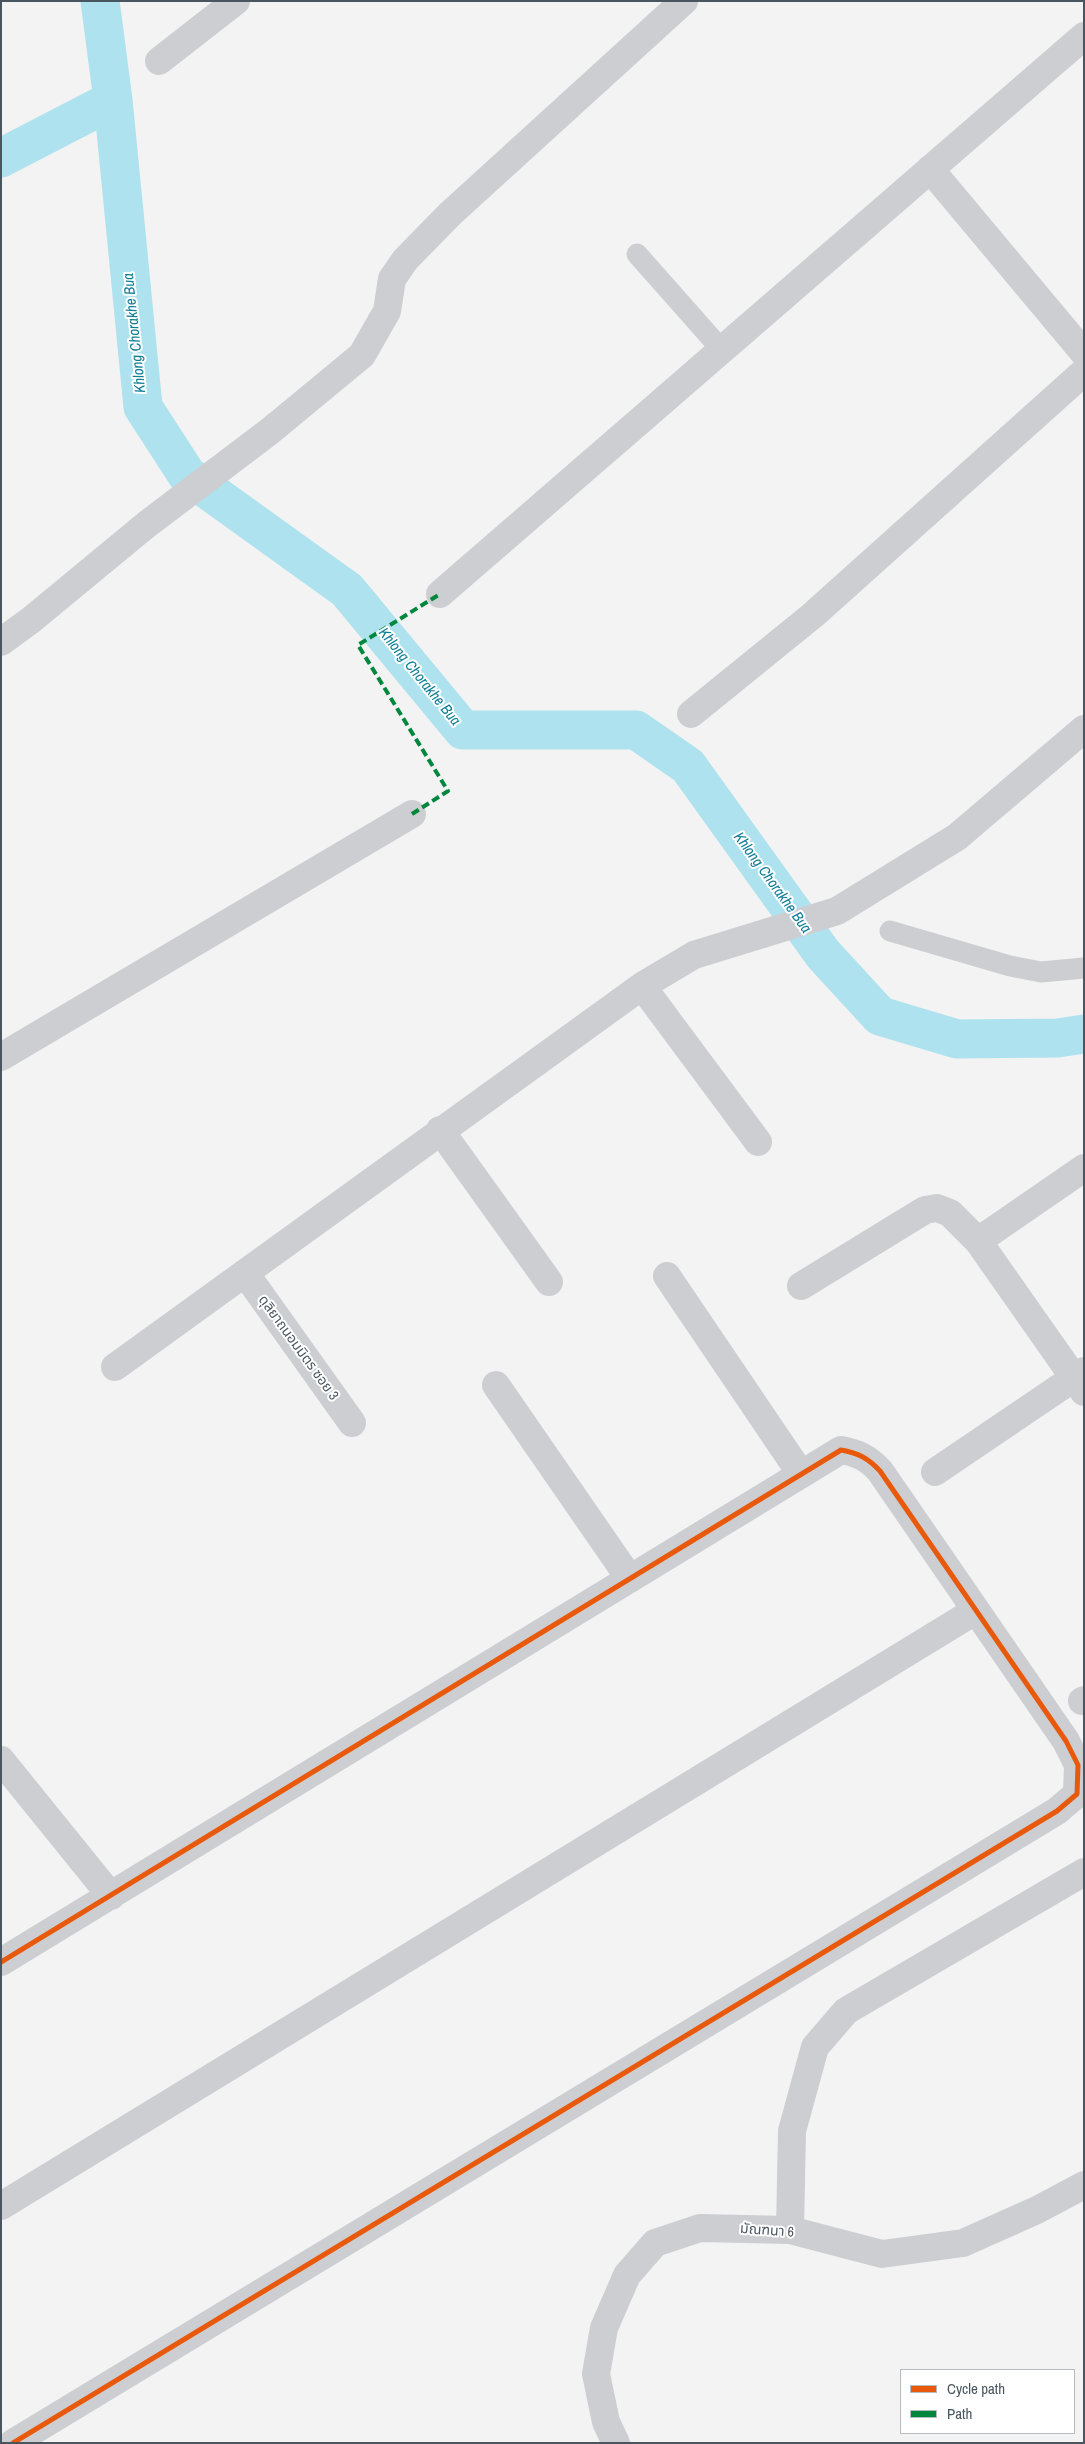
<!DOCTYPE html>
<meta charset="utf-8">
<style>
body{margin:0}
#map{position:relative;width:1085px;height:2444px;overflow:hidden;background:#f3f3f3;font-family:"Archivo Narrow",sans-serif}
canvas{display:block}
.frame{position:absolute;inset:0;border:2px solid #49555f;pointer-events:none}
.legend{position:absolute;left:900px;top:2369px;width:175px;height:65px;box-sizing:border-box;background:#fff;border:1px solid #b6bbbf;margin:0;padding:6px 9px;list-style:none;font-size:15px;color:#49555f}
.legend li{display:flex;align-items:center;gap:10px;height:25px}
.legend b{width:25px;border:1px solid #b6bbbf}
</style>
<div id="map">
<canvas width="1085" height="2444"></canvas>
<div class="frame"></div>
<ul class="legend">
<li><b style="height:6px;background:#e8590c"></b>Cycle path</li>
<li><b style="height:6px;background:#00873e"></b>Path</li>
</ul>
</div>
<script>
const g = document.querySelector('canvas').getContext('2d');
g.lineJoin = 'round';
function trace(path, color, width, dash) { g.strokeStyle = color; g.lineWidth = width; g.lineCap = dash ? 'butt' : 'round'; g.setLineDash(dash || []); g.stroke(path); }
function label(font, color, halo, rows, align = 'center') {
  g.font = font + ' "Archivo Narrow","Noto Sans Thai",sans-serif'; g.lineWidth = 4; g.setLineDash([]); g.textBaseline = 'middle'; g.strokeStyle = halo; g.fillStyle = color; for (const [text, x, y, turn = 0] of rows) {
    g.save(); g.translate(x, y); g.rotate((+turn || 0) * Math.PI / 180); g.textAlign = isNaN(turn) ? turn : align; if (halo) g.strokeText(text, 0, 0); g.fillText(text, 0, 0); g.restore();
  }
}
trace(new Path2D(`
 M100,1L113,100L143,407L187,475L347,590L463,730H636L688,766L823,954L880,1016L957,1039L1058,1038L1084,1034
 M1,158L113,100`), '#aee2ee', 39);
trace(new Path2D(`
 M637,254L721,349
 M890,931L1010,966L1041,972L1084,968`), '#ccced1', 21);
trace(new Path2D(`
 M159,61L236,1
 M930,169L1084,353
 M440,594L1084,36
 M1,642L31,620L146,525L270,431L362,355L387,311L392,279L405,260L450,214L684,1
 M691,714L813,615L1084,372
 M642,986L758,1142
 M1,1057L412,814
 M440,1130L549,1282
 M978,1241L1084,1168
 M245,1273L352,1423
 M667,1276L801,1474
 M801,1286L925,1210L937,1208L950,1213L978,1241L1084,1392
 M115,1367L642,986L694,955L837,911L957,837L1084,729
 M496,1385L630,1579
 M935,1472L1084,1371
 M1082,1701L1084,1700
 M1,1760L111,1896
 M1,1962L841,1450C858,1453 868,1458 880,1471L1066,1741L1078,1765L1077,1794L1057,1811L13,2443
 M1,2206L975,1611
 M790,2230L792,2131L815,2047L846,2011L1084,1872
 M616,2443L606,2422L596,2374L604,2328L627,2275L655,2243L700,2228L790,2230L882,2254L963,2243L1037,2210L1084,2185`), '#ccced1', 28);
trace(new Path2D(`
 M412,814L448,791L358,645L440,594`), '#00873e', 4, [8, 4]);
trace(new Path2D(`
 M1,1962L841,1450C858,1453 868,1458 880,1471L1066,1741L1078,1765L1077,1794L1057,1811L13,2443`), '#e8590c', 5);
label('14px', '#49555f', '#fff', [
 ["ดุลิยาถนอมมิตร ซอย 3",298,1348,54],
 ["มัณฑนา 6",767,2231,4]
]);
label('italic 15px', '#0e7e96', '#fff', [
 ["Khlong Chorakhe Bua",135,333,-96],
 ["Khlong Chorakhe Bua",419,677,51],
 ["Khlong Chorakhe Bua",772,883,54]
]);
</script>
